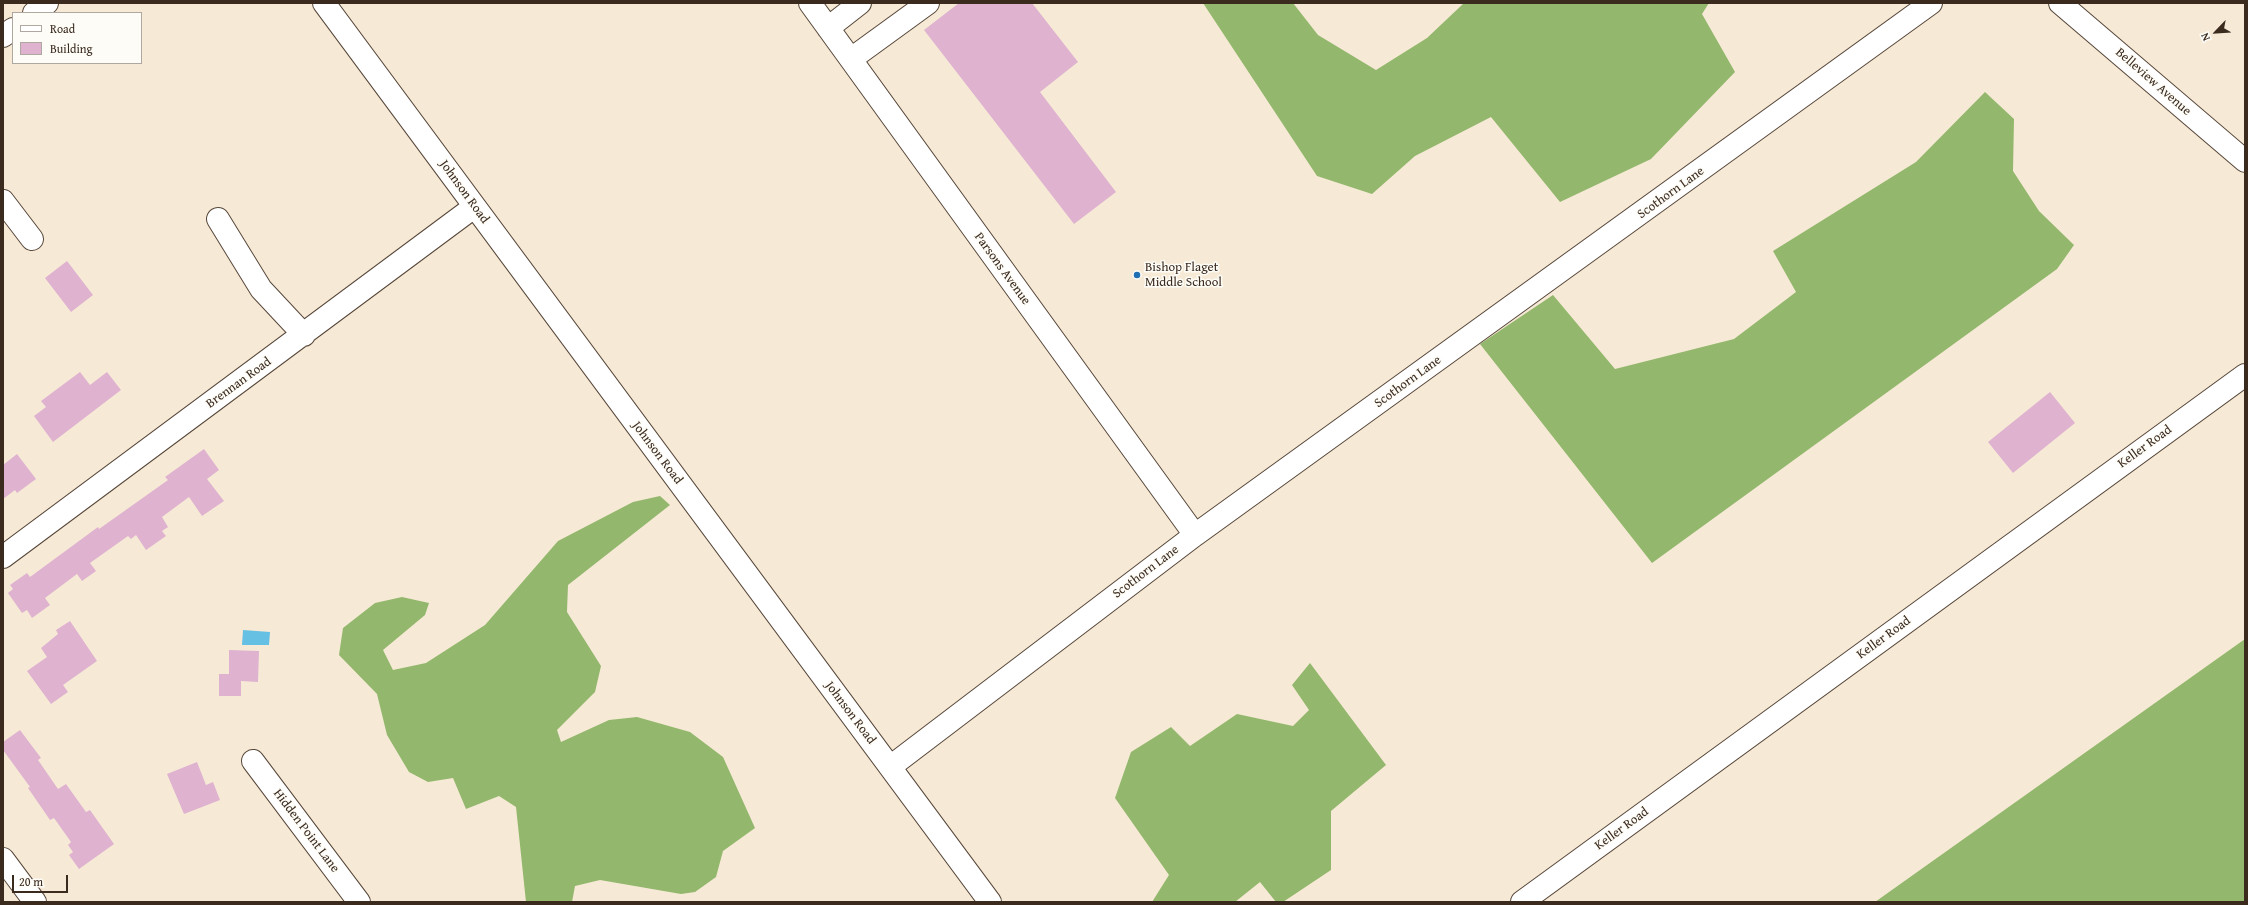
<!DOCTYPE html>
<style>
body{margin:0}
#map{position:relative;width:2248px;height:905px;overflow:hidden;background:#f6ead6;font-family:"Gentium Book Plus",serif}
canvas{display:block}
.frame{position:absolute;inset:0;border:4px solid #3b2a1e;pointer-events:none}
.legend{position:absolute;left:12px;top:12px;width:130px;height:52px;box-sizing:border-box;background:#fdfcf7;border:1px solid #afa8a0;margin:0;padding:5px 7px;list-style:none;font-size:12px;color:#3b2a1e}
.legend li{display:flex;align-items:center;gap:8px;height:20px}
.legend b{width:20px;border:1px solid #afa8a0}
.north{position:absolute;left:2196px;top:12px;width:40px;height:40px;-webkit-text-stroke:3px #fdfcf7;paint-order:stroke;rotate:245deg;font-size:11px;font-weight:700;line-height:16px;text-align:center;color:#3b2a1e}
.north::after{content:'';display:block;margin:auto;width:14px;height:18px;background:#3b2a1e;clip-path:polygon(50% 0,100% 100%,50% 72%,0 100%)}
.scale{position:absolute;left:12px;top:875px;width:56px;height:18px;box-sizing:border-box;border:2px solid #3b2a1e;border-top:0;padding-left:5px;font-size:12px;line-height:14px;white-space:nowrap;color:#3b2a1e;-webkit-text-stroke:3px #fdfcf7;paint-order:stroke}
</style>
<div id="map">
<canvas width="2248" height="905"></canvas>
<div class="frame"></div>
<ul class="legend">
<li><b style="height:5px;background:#fff"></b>Road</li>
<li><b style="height:11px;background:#dfb2d0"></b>Building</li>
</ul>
<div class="north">N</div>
<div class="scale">20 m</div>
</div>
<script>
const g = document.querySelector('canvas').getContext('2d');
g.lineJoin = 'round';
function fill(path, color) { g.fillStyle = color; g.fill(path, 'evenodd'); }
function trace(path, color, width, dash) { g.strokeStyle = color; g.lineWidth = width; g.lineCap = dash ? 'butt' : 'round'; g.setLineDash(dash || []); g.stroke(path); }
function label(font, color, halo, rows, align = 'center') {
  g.font = font + ' "Gentium Book Plus",serif'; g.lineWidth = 3; g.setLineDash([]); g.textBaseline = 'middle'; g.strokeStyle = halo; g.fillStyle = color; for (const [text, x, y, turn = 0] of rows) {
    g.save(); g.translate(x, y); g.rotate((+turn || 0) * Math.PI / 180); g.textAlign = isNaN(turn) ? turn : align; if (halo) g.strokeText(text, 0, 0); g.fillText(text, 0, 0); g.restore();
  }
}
fill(new Path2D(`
 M1203,3H1293L1318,35L1376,70L1427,38L1464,3H1709L1702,14L1735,72L1651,159L1560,202L1491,117L1415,156L1372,194L1317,176Z
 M1985,92L2014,119L2013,171L2039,211L2074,245L2057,269L1652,563L1480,344L1553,295L1615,369L1734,339L1796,292L1773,251L1916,162Z
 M660,496L670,505L568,585L567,612L601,666L595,692L557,730L561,742L609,720L637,717L690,732L723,757L755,828L723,851L716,877L695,892L681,894L600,880L575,886L572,902H526L516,807L499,796L466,809L453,778L428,782L409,772L387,735L377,694L339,655L343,628L375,603L402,597L429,603L425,615L383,650L393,670L426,663L485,625L558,541L633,502Z
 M2245,639V902H1875Z
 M1310,663L1386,765L1331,811V870L1283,902H1276L1260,882L1235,902H1152L1169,875L1115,798L1131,752L1171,727L1190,746L1237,714L1293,726L1309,710L1292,685Z`), '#93b76c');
fill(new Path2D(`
 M243,630L270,632L269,645H242Z`), '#66c0e4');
fill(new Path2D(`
 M959,3H1032L1078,62L1040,92L1116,192L1074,224L924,30Z
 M67,261L93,295L71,312L45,278Z
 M80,372L90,385L107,372L121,390L53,442L34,416L46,407L41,401Z
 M2050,392L2075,423L2013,473L1988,442Z
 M204,449L219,470L207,479L224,501L202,516L189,497L162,517L168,527L162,531L166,536L146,550L136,535L131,539L128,536L90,563L96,571L82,581L77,574L45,598L50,605L32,618L27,610L22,613L8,593L13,589L10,585L27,573L30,577L98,527L99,529L168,480L165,477Z
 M17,454L36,479L17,493L15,490L3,499V465Z
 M70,621L97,661L63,685L68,692L51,704L27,671L47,657L41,648L58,634L56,630Z
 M229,650L259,651L258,682L241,681V696H219V674H229Z
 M20,730L41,758L38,760L58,789L66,784L86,812L90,810L114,844L79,869L69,855L73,852L68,845L71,842L54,818L50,820L28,788L30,787L3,750V742Z
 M197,762L206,785L213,782L220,800L184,814L167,774Z`), '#dfb2d0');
const minor = new Path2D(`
 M324,3L990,902
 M810,3L1195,535
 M2060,3L2245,161
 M34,13L47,3
 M828,28L860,3
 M3,36L13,29
 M851,59L928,3
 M3,201L32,239
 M218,219L261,289L304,335
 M3,557L474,207
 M253,761L359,902
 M890,767L1195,535L1931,3
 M3,859L35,902
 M1522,902L2245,375`);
trace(minor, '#57473a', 24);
trace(minor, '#fff', 22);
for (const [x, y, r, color] of [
 [1137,275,4,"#1f6fb2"]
]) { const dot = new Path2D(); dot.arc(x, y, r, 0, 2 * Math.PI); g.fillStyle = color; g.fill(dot); trace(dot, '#fdfcf7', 1.5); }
label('13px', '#3b2a1e', '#fdfcf7', [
 ["Belleview Avenue",2153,82,41],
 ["Johnson Road",464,192,54],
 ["Scothorn Lane",1671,193,-36],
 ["Parsons Avenue",1002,269,54],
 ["Scothorn Lane",1408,382,-36],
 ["Brennan Road",239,383,-36],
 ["Keller Road",2145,447,-36],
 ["Johnson Road",657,453,53],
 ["Scothorn Lane",1146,572,-37],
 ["Keller Road",1884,638,-36],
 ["Johnson Road",850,713,53],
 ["Keller Road",1622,829,-36],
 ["Hidden Point Lane",306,831,53]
]);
label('13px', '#3b2a1e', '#fdfcf7', [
 ["Bishop Flaget",1145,268],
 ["Middle School",1145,283]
], 'left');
</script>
